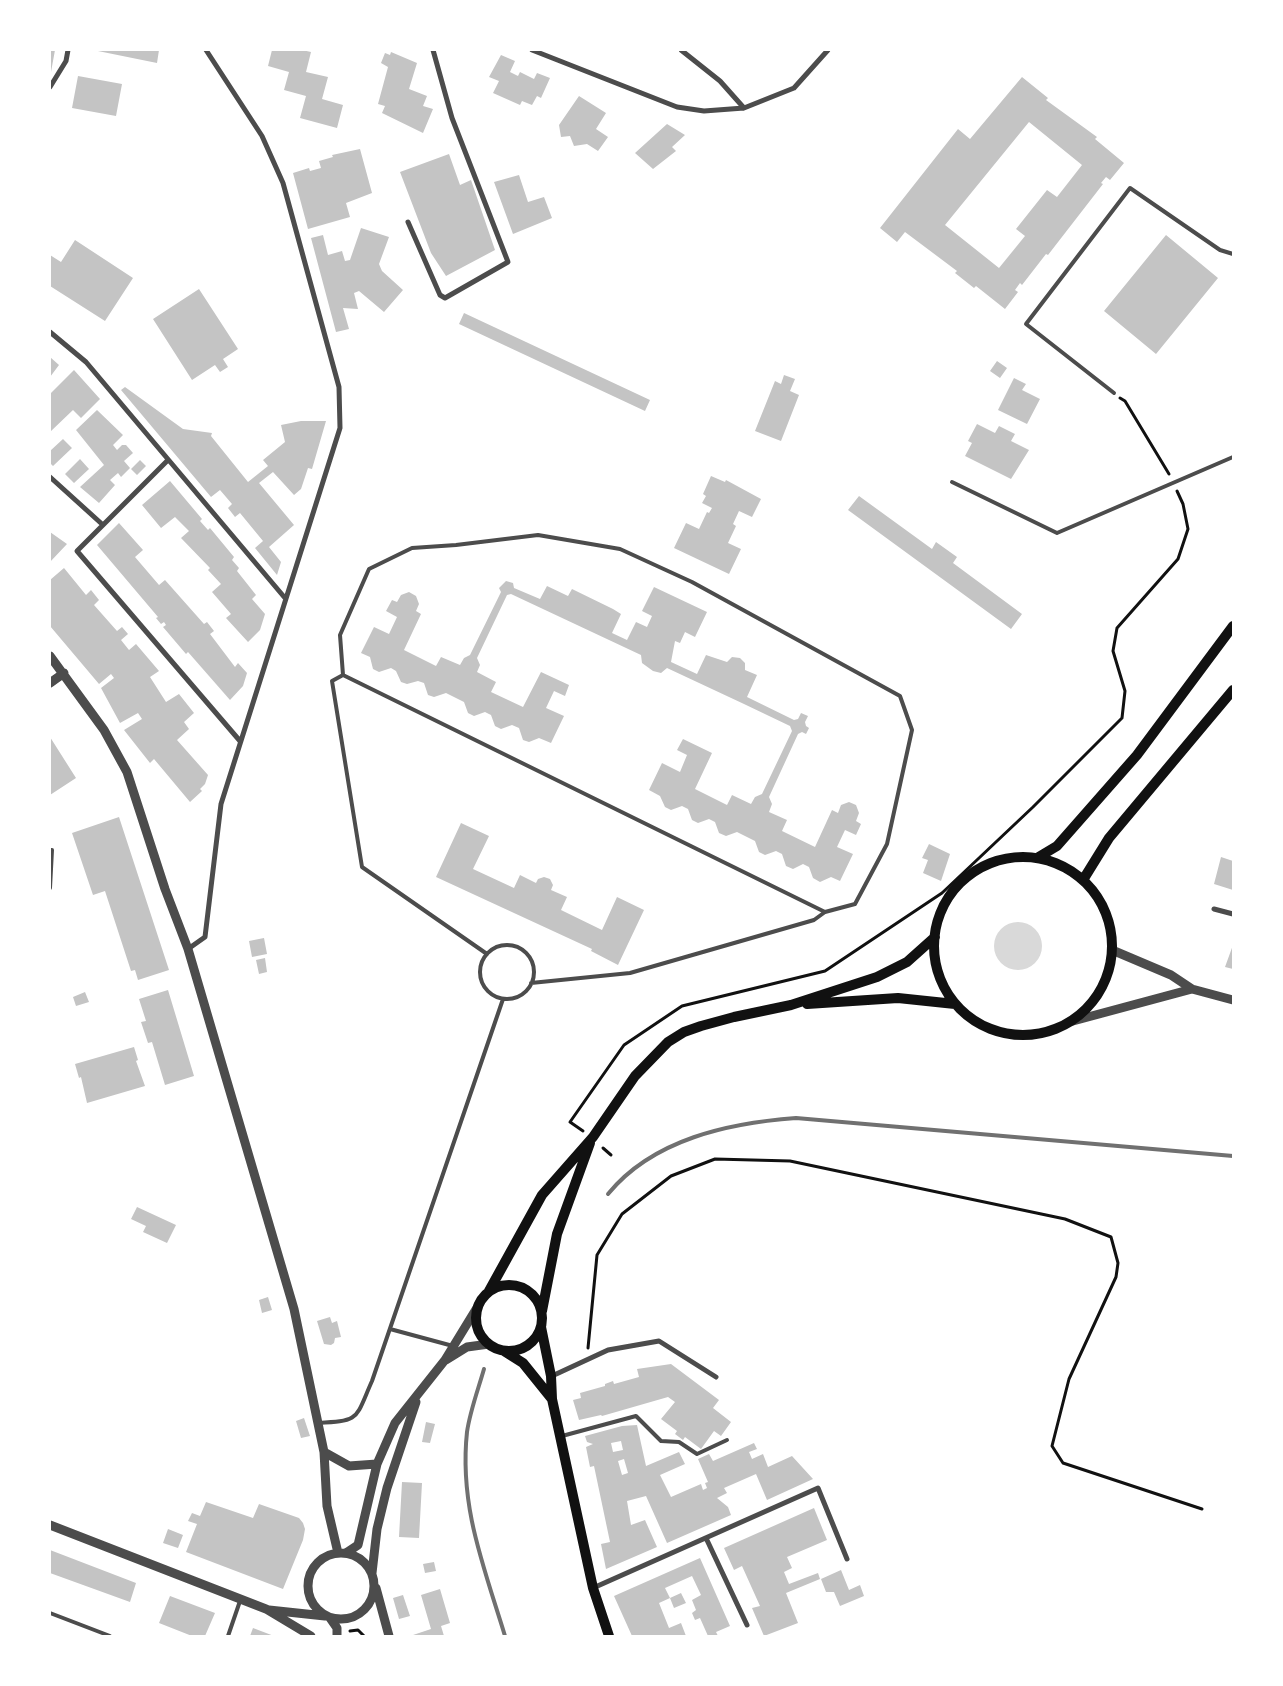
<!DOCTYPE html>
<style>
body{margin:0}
#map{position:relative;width:1283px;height:1686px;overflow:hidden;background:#fff;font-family:"IBM Plex Serif",serif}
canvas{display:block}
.frame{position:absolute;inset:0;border:51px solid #fff;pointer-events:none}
</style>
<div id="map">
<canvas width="1283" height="1686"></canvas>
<div class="frame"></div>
</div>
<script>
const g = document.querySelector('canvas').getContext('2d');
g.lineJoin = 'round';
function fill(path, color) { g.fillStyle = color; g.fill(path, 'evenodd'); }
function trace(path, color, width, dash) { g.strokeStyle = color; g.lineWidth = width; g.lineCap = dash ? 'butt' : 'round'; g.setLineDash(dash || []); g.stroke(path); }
fill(new Path2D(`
 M994 946a24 24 0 1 1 48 0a24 24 0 1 1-48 0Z`), '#d9d9d9');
fill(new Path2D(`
 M50,50H55L51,72L50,71Z
 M93,50H159L157,63Z
 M272,50H302L311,52L306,72L328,77L322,99L343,105L337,128L300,118L306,96L284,90L289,72L268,66Z
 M391,52L417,63L409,89L427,96L423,106L433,109L423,133L382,113L385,106L378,104L388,67L381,63L385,53L390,55Z
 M501,55L515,61L510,72L518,76L520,72L534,79L537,73L550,78L541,98L537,96L532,105L522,101L520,105L493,93L499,81L489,77Z
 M78,76L122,84L116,116L72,108Z
 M1022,77L1048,98L1046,100L1097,137L1095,139L1124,163L1110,180L1106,177L1101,183L1103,184L1048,255L1046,254L1022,285L1020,283L1015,290L1018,292L1005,309L976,286L974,288L955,273L957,271L905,232L897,242L880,228L958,129L970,139ZM1029,122L1082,165L1057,197L1047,190L1016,229L1025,236L999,268L945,225Z
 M579,96L606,113L596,129L608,137L598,151L587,144L574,146L570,136L561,137L559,125Z
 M667,124L685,135L672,147L676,151L653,169L635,153Z
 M360,149L372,193L346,203L350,217L308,229L293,173L309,168L310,171L321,168L319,161L333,157L332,155Z
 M449,154L460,185L471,180L495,250L446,276L431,253L400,172Z
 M519,175L528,202L544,197L552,218L513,234L494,182Z
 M361,228L389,237L379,264L382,271L403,290L384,312L359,291L354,293L358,309L343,308L349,329L336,332L311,238L323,235L328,255L342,251L345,261L350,260Z
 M1166,235L1218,278L1156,354L1104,311Z
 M75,240L133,278L105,321L50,286V255L61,262Z
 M199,289L238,349L223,359L228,367L220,372L215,365L192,380L153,319Z
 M464,313L650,400L645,411L459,324Z
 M50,357L59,365L50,377Z
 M997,361L1007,368L1000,378L990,371Z
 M74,370L100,399L81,418L73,410L50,432V394Z
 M784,375L795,379L790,391L799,395L781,441L755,431L775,381L781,384Z
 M1014,378L1026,384L1022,390L1040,399L1027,424L998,410Z
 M125,387L183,429L212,433L211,436L248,482L268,466L263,460L285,442L281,425L301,421H326L312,469L308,468L301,489L294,495L273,472L259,483L294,525L269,547L281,562L277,575L255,548L263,541L240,513L235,517L228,508L232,504L220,490L211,497L121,390Z
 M97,410L123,435L113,445L117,450L122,445H126L133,453L124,461L130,468L121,477L118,473L110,480L115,485L99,503L80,487L104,465L76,430Z
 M977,424L995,433L999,426L1015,434L1011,441L1029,450L1011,479L965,456L972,443L968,441Z
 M63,439L72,448L53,466L50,463V451Z
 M80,459L89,469L74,483L65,474Z
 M140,460L146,466L137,475L131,469Z
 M711,476L725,482L726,480L761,499L752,517L739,511L733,524L736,526L728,543L741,549L729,574L674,548L686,523L699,529L707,512L709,513L712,508L702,503L706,496L703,494Z
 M170,481L202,519L200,521L208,530L210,528L234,557L232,560L239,568L237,571L256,595L252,599L265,614L260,630L248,642L226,618L231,614L212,592L221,584L208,570L210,568L181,538L189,531L175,517L161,528L142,505Z
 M859,496L932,549L936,542L957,557L953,563L1022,614L1011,629L848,510Z
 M119,523L143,550L135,557L159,585L165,580L204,624L207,622L214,631L210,634L235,667L238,663L247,673L243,686L230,700L188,652L186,654L163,627L166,625L164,622L161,624L156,618L158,617L97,545Z
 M50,532L67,544L50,562Z
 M64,568L86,595L91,590L99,600L94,605L117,631L122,627L128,634L121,640L129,650L136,644L159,671L150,677L166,702L179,694L194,713L184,722L189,729L177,740L208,775L205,784L200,789L202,791L190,802L154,759L150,763L124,730L142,719L138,713L120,723L101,688L114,678L111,674L99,684L50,626V580Z
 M506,581L513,583L514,588L540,599L547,586L568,596L572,589L613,609L621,614L612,633L627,640L636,622L647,627L652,616L642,611L654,587L707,612L695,637L685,632L680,643L675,641L671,662L697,674L706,655L727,662L732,657L740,658L745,663V670L757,675L747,697L794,720L798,719L801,713L808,716L805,722L806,726L809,728L806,734L802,732L798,734L769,797L772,804L769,812L787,820L782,831L815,847L832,810L838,813L841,805L849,802L856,805L859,813L856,821L861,824L856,835L845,830L837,847L853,854L840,881L831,877L820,882L813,878L809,867L803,864L793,869L786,866L782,854L776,851L765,855L759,852L755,841L737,832L726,836L719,833L715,822L709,819L698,823L692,820L688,809L682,806L671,810L665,807L660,796L649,790L662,763L680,772L687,755L677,750L683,739L712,753L695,789L727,805L732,795L751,804L755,797L762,794L792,731L790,726L744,704L667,668L661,673L653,671L642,663L641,655L511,594L507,595L477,658L480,665L477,672L496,682L491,692L523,707L541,672L569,685L565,696L554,691L546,708L564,716L551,743L539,738L529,742L523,740L519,728L512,725L501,729L495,726L491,715L485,712L474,716L468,713L464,702L446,693L434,697L428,695L424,683L418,681L407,684L401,682L396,671L391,668L379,672L373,669L370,657L361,653L374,627L389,634L397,617L386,611L392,600L397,602L401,595L409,592L416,596L419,604L416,611L421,614L404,650L436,666L441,657L460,665L464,658L470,655L501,592L499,588Z
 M50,737L76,778L50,795Z
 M119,817L169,970L138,980L135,970L131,971L105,891L93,895L72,833Z
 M461,823L489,836L473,869L514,888L520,875L536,883L538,879L544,877L550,879L553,885L551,890L567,897L561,910L602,930L617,897L644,910L618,965L591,951L592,949L436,877Z
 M929,844L950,854L941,881L923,873L928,860L922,858Z
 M1221,857L1233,861V890L1214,884Z
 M264,938L267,954L252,957L249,941Z
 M1233,945V969L1225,967Z
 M265,958L267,972L259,974L256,960Z
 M168,990L194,1076L165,1085L152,1042L148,1043L141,1022L146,1021L139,999Z
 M85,992L89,1002L76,1006L73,997Z
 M134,1047L138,1060L136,1061L145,1086L87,1103L81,1077L79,1078L75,1064Z
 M137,1207L176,1225L167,1243L143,1232L146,1226L131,1219Z
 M268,1297L272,1310L262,1313L259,1300Z
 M330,1317L332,1323L337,1321L341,1337L335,1338L334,1343L331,1345L324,1344L317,1321Z
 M671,1364L719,1400L713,1408L731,1422L721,1436L714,1431L701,1449L685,1437L683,1440L675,1434L677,1431L661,1419L675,1402L668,1397L602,1416L601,1415L579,1420L573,1400L581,1398L580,1393L605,1386V1384L613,1381L614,1384L639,1377L637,1369Z
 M304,1418L310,1436L301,1438L296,1421Z
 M426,1422L435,1424L430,1443L422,1442Z
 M637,1425L646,1466L679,1452L685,1464L660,1475L671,1497L701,1484L703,1490L707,1488L705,1483L708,1482L698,1459L709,1454L713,1461L754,1443L757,1449L749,1452L752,1459L763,1454L768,1467L792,1456L813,1479L767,1500L756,1474L724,1488L727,1493L717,1498L728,1507L731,1515L667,1543L646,1496L627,1501L631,1525L645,1520L657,1547L606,1569L601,1544L610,1542L594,1466L590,1467L586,1447L593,1444L587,1442L585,1436L622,1426ZM621,1441L623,1450L613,1452L611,1443ZM624,1459L628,1473L622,1475L618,1461Z
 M402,1482L422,1483L419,1538L399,1537Z
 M206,1502L253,1518L259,1504L299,1518L303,1523L305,1529L303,1540L283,1589L186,1552L197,1524L188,1521L192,1513L200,1516Z
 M814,1508L827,1540L787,1557L792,1568L784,1572L789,1584L818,1573L820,1579L786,1593L798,1623L764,1636L752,1608L760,1606L742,1566L734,1570L724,1548Z
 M168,1529L183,1535L178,1548L163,1543Z
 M50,1550L136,1583L130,1602L50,1573Z
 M700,1558L730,1626L716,1632L718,1636H708L700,1618L695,1620L692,1613L696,1610L692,1600L701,1595L692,1576L665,1588L670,1598L681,1593L686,1603L674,1608L670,1598L659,1603L669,1628L681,1623L686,1636H632L614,1596Z
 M434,1562L436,1571L425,1573L423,1564Z
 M841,1570L849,1590L860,1585L864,1596L840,1606L834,1592H826L821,1579Z
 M440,1589L450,1623L441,1626L444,1636H410L431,1629L421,1595Z
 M403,1595L410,1616L399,1619L393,1598Z
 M170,1596L215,1613L205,1636H192L159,1623Z
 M253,1628L274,1636H250Z`), '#c4c4c4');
trace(new Path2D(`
 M1120,398L1125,401L1169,474
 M583,1131L570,1122L624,1045L682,1006L825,971L942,893L1033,807L1122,718L1125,691L1113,651L1117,628L1178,559L1188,529L1183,504L1177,491
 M603,1148L611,1155
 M588,1348L597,1255L622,1214L671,1176L715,1159L790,1161L1065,1219L1111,1237L1118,1263L1116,1277L1069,1379L1052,1446L1063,1463L1202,1509
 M350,1631L358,1630L364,1636`), '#111', 3);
trace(new Path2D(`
 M1114,393L1026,324L1130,188L1220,250L1233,254
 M952,482L1057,533L1233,457
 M343,675L340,635L369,569L412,548L456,545L538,535L620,549L692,582L900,696L912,730L887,844L855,904L825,912L814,920L630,973L531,983
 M343,675L825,912
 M343,675L332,681L362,867L487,954
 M50,850H52L50,888
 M480 972a27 27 0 1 1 54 0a27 27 0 1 1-54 0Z
 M390,1329L453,1346
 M318,1423C361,1421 355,1419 372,1381L503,999
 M562,1436L636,1416L661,1441L679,1442L697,1454L727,1440
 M50,1613L110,1636
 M228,1636L240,1601`), '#4c4c4c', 4);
trace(new Path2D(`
 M532,50L677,107L704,111L744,108L794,88L828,50
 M681,50L720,81L744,108
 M50,87L66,61L68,50
 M408,222L440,295L445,298L508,262L452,118L433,50
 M50,332L86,362L285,598
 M168,460L77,551L240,741
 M50,477L103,525
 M1214,909L1233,914
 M188,949L205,937L221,804L340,428L339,387L283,183L262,136L206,50
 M552,1376L608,1350L659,1341L716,1377
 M706,1538L747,1625
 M593,1588L818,1488L847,1559`), '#4c4c4c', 5);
trace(new Path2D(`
 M50,656L104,730L127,772L165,889L188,949L294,1309L324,1452L327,1506L338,1553
 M50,683L64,673
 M1112,950L1171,975L1192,989L1233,1000
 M1073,1021L1192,989
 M446,1360L467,1347L489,1344
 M324,1452L349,1466L377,1464
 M50,1525L266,1609L311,1636
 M308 1586a33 33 0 1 1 66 0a33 33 0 1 1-66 0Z
 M346,1553L358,1545L377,1464L395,1423L445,1360L478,1306
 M372,1573L377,1529L387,1488L416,1402
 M376,1588L389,1636
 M269,1610L325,1616
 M330,1618L337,1628V1636`), '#4c4c4c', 9);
trace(new Path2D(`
 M934 946a89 89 0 1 1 178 0a89 89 0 1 1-178 0Z
 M1037,858L1057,846L1137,755L1233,626
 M1083,880L1109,838L1233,690
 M807,1004L898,998L955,1004
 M476 1318a33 33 0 1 1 66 0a33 33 0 1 1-66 0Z
 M489,1291L542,1195L593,1137L635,1076L668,1042L684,1032L701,1026L734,1017L791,1005L877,977L907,962L935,937
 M542,1311L557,1234L590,1143
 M541,1327L551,1376L552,1399L593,1588L609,1636
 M504,1351L523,1363L552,1399`), '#111', 10);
trace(new Path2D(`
 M608,1194C653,1139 729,1123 796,1118L1233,1156
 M484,1369C478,1390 470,1411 467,1432C459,1506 484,1567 505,1636`), '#707070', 4);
</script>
